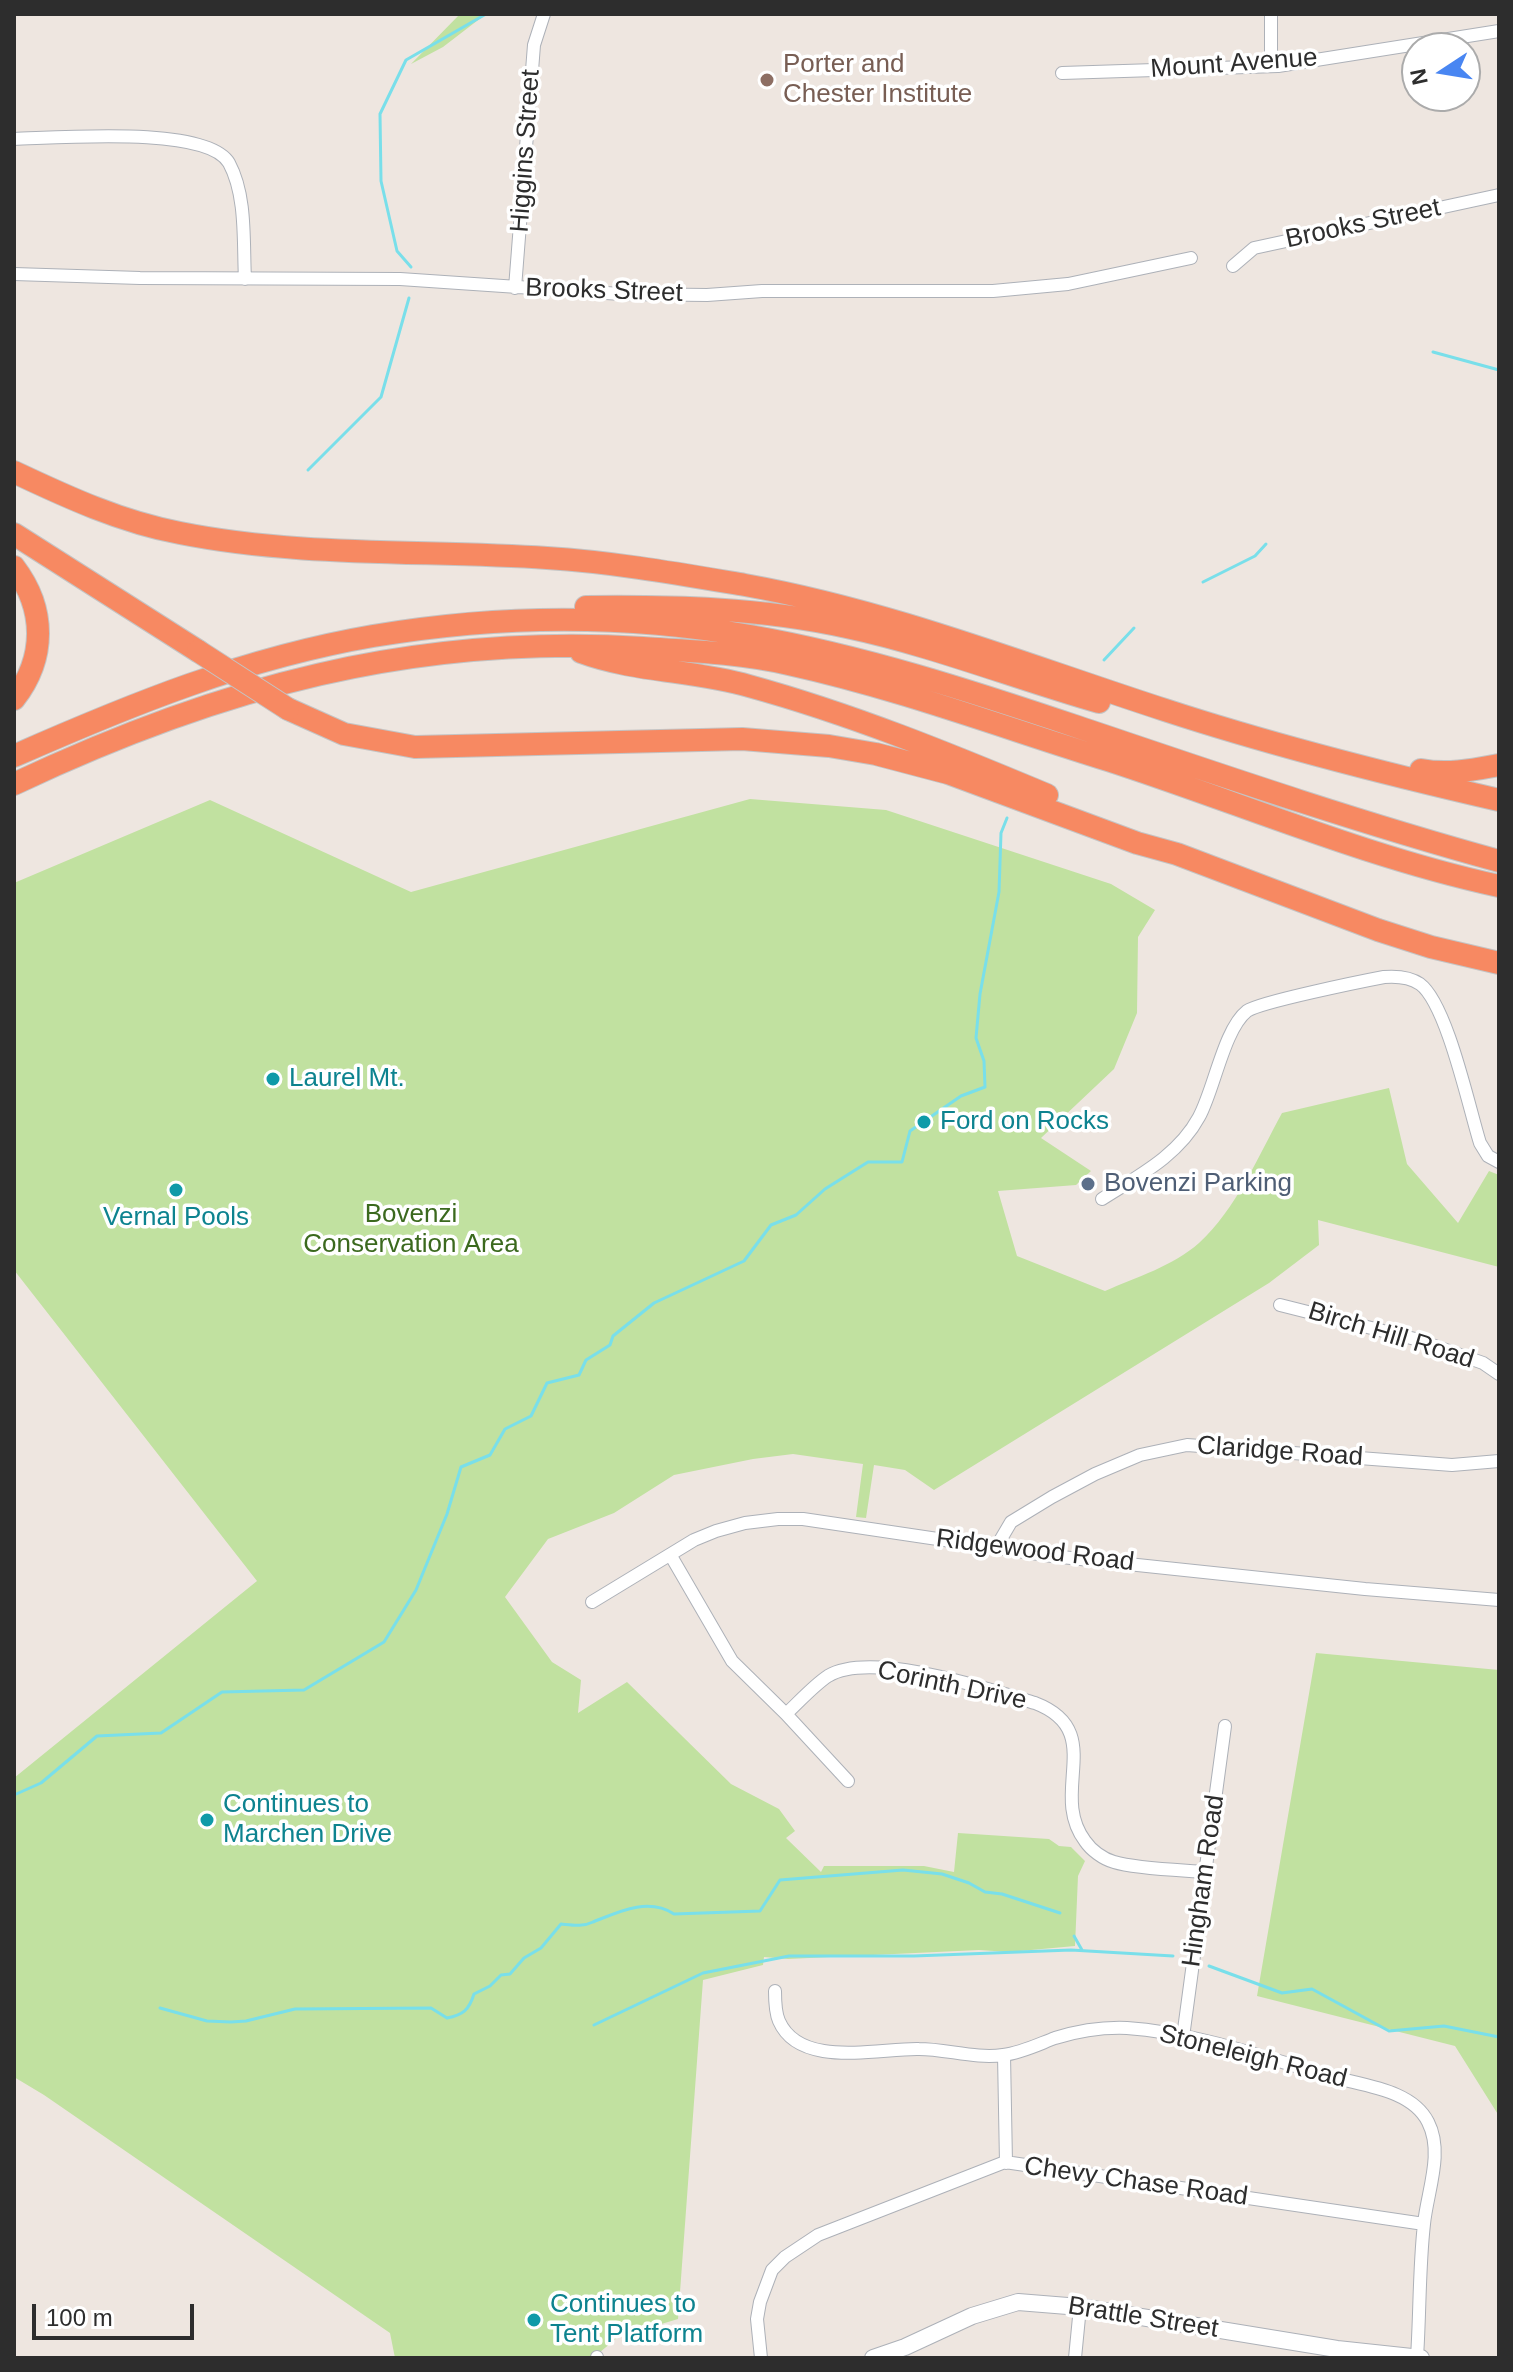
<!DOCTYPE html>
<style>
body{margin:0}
#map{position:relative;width:1513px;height:2372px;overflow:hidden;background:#eee6e0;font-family:Helvetica,sans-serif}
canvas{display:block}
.frame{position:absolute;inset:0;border:16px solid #2d2d2d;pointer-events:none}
.north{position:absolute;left:1401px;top:32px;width:80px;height:80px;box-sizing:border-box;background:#fff;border:2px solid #ababab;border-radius:50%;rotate:258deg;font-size:22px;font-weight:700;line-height:32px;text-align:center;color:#2d2d2d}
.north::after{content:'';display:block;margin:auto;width:28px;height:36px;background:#4986f2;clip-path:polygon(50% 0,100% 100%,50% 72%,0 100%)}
.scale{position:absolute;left:32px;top:2304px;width:162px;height:36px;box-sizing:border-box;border:4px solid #2d2d2d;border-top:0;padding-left:10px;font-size:24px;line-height:28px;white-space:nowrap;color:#2d2d2d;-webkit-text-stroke:6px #fff;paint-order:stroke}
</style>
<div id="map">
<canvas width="1513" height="2372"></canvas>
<div class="frame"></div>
<div class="north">N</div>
<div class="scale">100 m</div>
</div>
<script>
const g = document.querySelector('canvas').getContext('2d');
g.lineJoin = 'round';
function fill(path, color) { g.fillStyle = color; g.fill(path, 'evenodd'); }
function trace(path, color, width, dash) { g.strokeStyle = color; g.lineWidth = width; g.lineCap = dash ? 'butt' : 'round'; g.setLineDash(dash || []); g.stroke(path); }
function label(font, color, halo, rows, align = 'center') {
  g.font = font + ' Helvetica,sans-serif'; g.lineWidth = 7; g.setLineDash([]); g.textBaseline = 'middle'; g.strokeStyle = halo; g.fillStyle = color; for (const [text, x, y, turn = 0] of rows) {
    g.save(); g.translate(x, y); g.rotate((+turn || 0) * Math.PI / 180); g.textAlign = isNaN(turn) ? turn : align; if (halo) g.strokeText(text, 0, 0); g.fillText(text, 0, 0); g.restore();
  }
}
fill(new Path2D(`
 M460,14H486L443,47L411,64Z
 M750,799L886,810L1111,884L1155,910L1138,937L1137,1013L1114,1069L1041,1138L1091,1171L1076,1185L998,1191L1017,1256L1105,1291C1137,1277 1173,1266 1199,1243C1236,1209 1258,1157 1282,1113L1389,1088L1407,1164L1458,1223L1489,1171L1499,1175V1267L1318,1220L1319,1245L1269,1283L934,1490L905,1470L874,1465L866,1518L856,1517L863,1464L793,1454L753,1459L674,1475L614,1513L548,1539L505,1597L552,1662L581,1680L578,1713L627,1682L731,1784L779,1809L795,1831L786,1838L821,1872L824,1866H924L954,1872L958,1833L1049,1839L1059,1846L1071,1847L1085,1861L1078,1876L1075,1946L1009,1952L979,1950L788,1959L764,1957L763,1965L703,1980L678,2319L618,2337L593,2358H395L390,2333L44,2095L14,2077V1778L257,1581L14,1270V883L210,800L411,892Z
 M1316,1653L1499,1670V2116L1455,2046L1257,1996Z`), '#c1e1a0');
trace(new Path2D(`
 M411,267L397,251L381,181L380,114L406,60L486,14
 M1433,352L1499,370
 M308,470L381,397L409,298
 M1203,582L1255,556L1266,544
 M1104,660L1134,628
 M14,1795L41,1783L97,1736L161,1733L222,1692L304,1690L384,1642L416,1590L447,1514L461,1467L490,1455L505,1429L531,1416L547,1383L579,1375L586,1360L610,1345L613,1336L654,1303L744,1261L771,1225L796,1215L825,1189L868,1162H902L910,1131L961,1096L985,1087L984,1061L976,1038L980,994L999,892L1001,833L1007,818
 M1074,1936L1082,1950
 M1209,1966L1282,1993L1312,1989L1389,2031L1444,2026L1499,2037
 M160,2008L207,2021L231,2022L246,2021L295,2009L431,2008L447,2018C463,2015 469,2010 474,1994L490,1986L501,1975L510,1974L524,1958L541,1948L561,1924C572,1925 583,1927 593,1922C618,1912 648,1897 674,1914L760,1911L780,1880L903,1870L942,1874L969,1883L985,1892L1002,1894L1060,1913
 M594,2025L703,1973L789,1956H914L1071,1950L1173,1956`), '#79dfea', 3);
const minor = new Path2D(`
 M1271,66V14
 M1062,73L1278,66L1499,31
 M14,139C56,138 207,125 229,163C247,196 243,243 245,279
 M1233,266L1254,248L1499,195
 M14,274L140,278L400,279L621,294L707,295L762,291H993L1068,284L1191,258
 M515,288L534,45L544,14
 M1102,1199C1138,1176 1178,1156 1199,1117C1214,1090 1224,1029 1247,1011C1260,1002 1363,981 1384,977C1397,976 1410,977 1420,984C1447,1004 1469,1108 1480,1143L1488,1156L1499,1162
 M1280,1305L1415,1339L1483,1363L1499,1374
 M1000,1549L1001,1539L1011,1522L1052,1497L1095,1474L1140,1455L1187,1445L1452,1465L1499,1461
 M671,1556L732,1661L786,1714L848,1781
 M592,1602L694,1540L716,1531L745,1523L778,1519H803L1052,1556L1365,1589L1499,1600
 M786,1714C799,1702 813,1686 828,1676C871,1650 988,1689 1035,1703C1108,1731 1048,1792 1085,1841C1091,1850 1103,1859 1114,1862C1137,1869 1181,1870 1206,1872
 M775,1991C775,2000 775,2012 779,2021C800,2069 878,2048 919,2049C946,2049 976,2059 1003,2055C1021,2053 1039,2044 1055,2038C1078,2031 1103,2027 1127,2028C1197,2033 1266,2058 1333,2077C1365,2086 1412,2090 1428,2122C1444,2153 1427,2192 1424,2224C1419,2268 1420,2313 1417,2357
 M1183,2037L1225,1726
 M1004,2055L1006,2163
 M597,2357V2358
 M761,2358L757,2319L760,2302L772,2270L785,2257L818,2235L1005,2162L1424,2224
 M1075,2358L1080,2307`);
const tertiary = new Path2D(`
 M873,2358L905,2347L972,2316L1018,2302L1080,2307L1337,2349L1421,2358`);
const motorway = new Path2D(`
 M14,472C67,497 121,522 180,533C300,557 425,550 547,558C613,562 680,574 745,585C890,611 1026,665 1165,710C1275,746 1386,774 1499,800
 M14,534L198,651
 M14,567C46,609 46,658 14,699
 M586,607C674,606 761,608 847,627C932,645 1015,678 1099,702
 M581,652C635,672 694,670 749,686C851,714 949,754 1047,795
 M288,709L344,734L415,747L742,739L829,746L876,754L948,773L1137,843L1177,854L1378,930L1431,947L1499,963
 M14,756C132,704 245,658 373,636C497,615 626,614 750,636C863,656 971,691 1078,727C1217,774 1357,822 1499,861
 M1421,770C1448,775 1472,770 1499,765
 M14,784C219,687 414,634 643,648C691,651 742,653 789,664C898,688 1002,727 1108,760C1238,802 1365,857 1499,886`);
trace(minor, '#adb1b8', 14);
trace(tertiary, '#adb1b8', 18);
trace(motorway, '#c4c4c4', 24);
trace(minor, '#fff', 12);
trace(tertiary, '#fff', 16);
trace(motorway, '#f78962', 22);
const motorwayBridge = new Path2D(`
 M198,651L288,709`);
trace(motorwayBridge, '#c4c4c4', 24, []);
trace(motorwayBridge, '#f78962', 22);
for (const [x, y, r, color] of [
 [767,80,8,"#8d6e63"],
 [273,1079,8,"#0f9aa8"],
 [924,1122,8,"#0f9aa8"],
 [1088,1184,8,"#5c6f8a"],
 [176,1190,8,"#0f9aa8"],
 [207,1820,8,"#0f9aa8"],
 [534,2320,8,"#0f9aa8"]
]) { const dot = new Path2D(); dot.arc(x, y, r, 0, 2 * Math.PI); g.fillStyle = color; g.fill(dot); trace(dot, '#fff', 3); }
label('26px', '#2d2d2d', '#fff', [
 ["Mount Avenue",1234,64,-4],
 ["Higgins Street",526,151,-86],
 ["Brooks Street",1363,224,-12],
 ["Brooks Street",604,291,2],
 ["Birch Hill Road",1391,1336,17],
 ["Claridge Road",1280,1452,4],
 ["Ridgewood Road",1035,1551,7],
 ["Corinth Drive",952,1686,12],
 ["Hingham Road",1204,1881,-82],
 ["Stoneleigh Road",1253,2057,14],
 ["Chevy Chase Road",1136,2182,8],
 ["Brattle Street",1143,2318,9]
]);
label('26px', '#785e54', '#fff', [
 ["Porter and",783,65],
 ["Chester Institute",783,95]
], 'left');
label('26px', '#0d838f', '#fff', [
 ["Laurel Mt.",289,1079],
 ["Ford on Rocks",940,1122],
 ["Vernal Pools",176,1218,"center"],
 ["Continues to",223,1805],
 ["Marchen Drive",223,1835],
 ["Continues to",550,2305],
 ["Tent Platform",550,2335]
], 'left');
label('26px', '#4e5e75', '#fff', [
 ["Bovenzi Parking",1104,1184]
], 'left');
label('26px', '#3b691e', '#fff', [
 ["Bovenzi",411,1215],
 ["Conservation Area",411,1245]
]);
</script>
